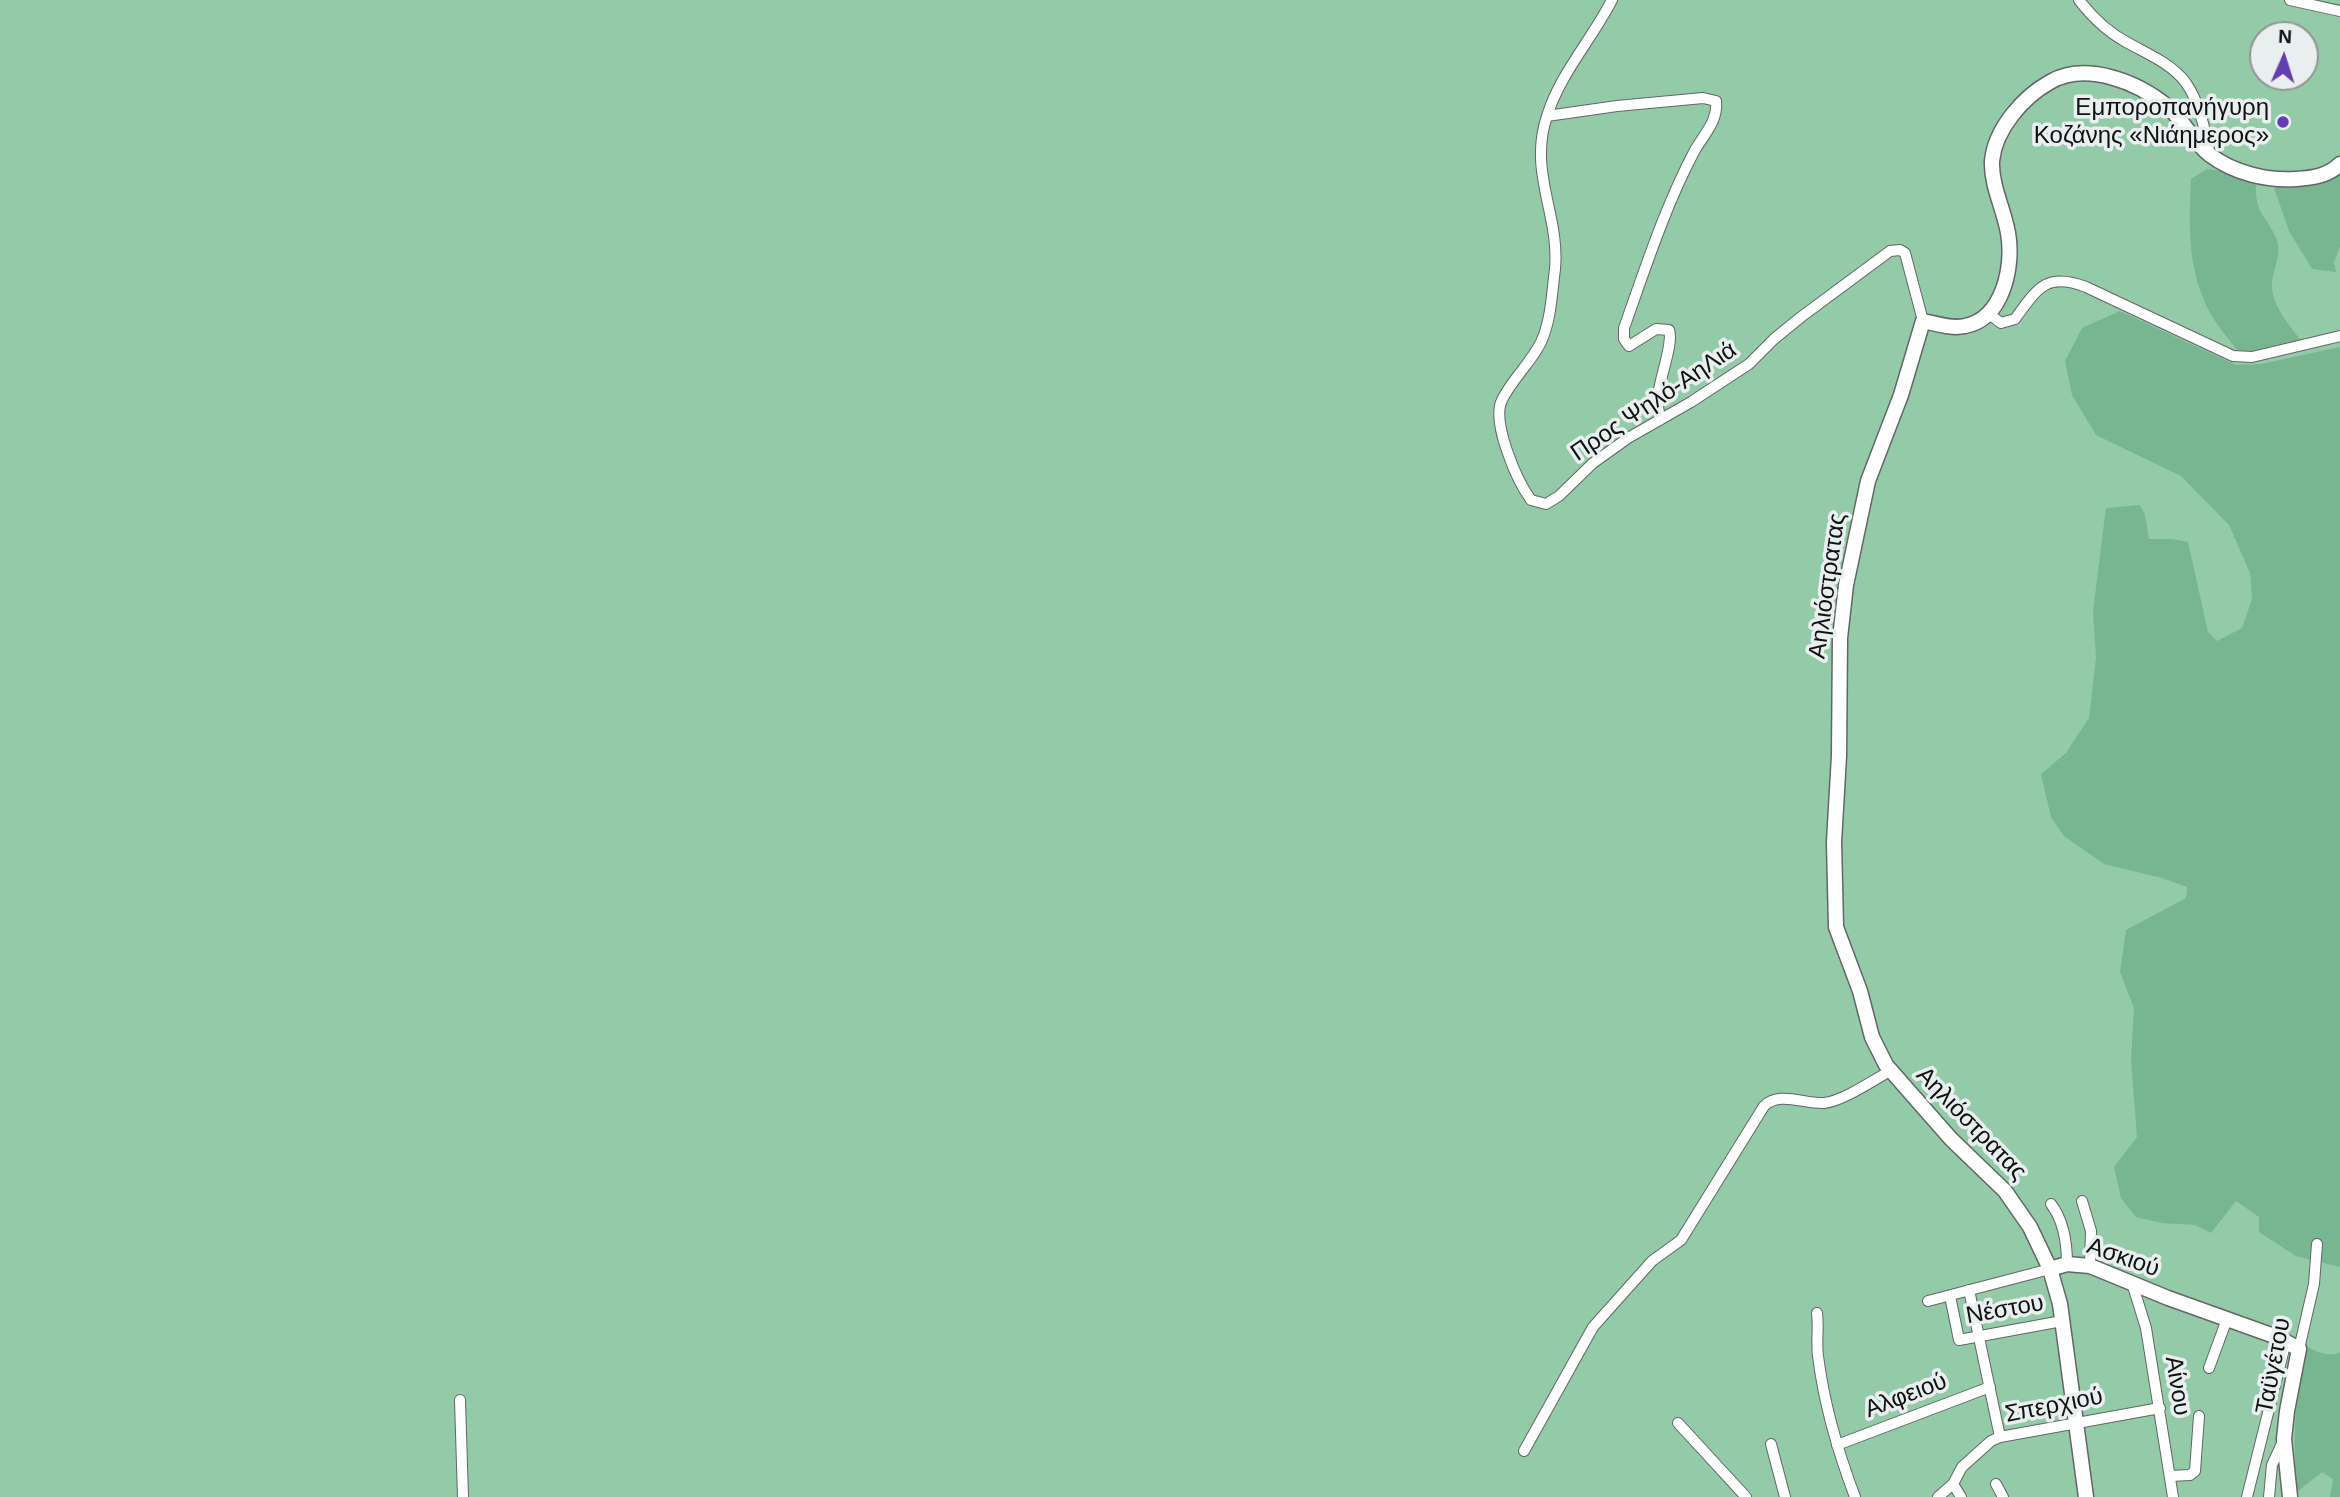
<!DOCTYPE html>
<meta charset="utf-8">
<style>
body{margin:0}
#map{position:relative;width:2340px;height:1497px;overflow:hidden;background:#dce1e1;font-family:Arial,sans-serif}
canvas{display:block}
.north{position:absolute;left:2249px;top:21px;width:70px;height:70px;box-sizing:border-box;background:#e9eeee;border:2px solid #929696;border-radius:50%;rotate:3deg;font-size:19px;font-weight:700;line-height:28px;text-align:center;color:#101212}
.north::after{content:'';display:block;margin:auto;width:24px;height:32px;background:#633db5;clip-path:polygon(50% 0,100% 100%,50% 72%,0 100%)}
</style>
<div id="map">
<canvas width="2340" height="1497"></canvas>
<div class="north">N</div>
</div>
<script>
const g = document.querySelector('canvas').getContext('2d');
g.lineJoin = 'round';
function fill(path, color) { g.fillStyle = color; g.fill(path, 'evenodd'); }
function trace(path, color, width, dash) { g.strokeStyle = color; g.lineWidth = width; g.lineCap = dash ? 'butt' : 'round'; g.setLineDash(dash || []); g.stroke(path); }
function label(font, color, halo, rows, align = 'center') {
  g.font = font + ' Arial,sans-serif'; g.lineWidth = 7; g.setLineDash([]); g.textBaseline = 'middle'; g.strokeStyle = halo; g.fillStyle = color; for (const [text, x, y, turn = 0] of rows) {
    g.save(); g.translate(x, y); g.rotate((+turn || 0) * Math.PI / 180); g.textAlign = isNaN(turn) ? turn : align; if (halo) g.strokeText(text, 0, 0); g.fillText(text, 0, 0); g.restore();
  }
}
fill(new Path2D(`
 M0,0H2340V1497H0ZM2263,35H2305V77H2263Z`), '#93caa8');
fill(new Path2D(`
 M2207,169L2221,171L2256,182C2255,217 2265,212 2276,238C2283,256 2271,271 2272,288C2273,306 2290,327 2301,340L2250,353H2239C2230,340 2218,327 2210,313C2187,269 2189,227 2191,179Z
 M2340,171V246L2334,262L2336,272L2312,269L2289,231L2274,188L2279,185Z
 M2120,311L2236,365L2261,364L2340,347V1267L2296,1256L2259,1232V1217L2236,1201L2211,1233L2195,1225L2162,1223L2136,1217L2121,1198L2114,1167L2137,1137L2131,1060L2134,1008L2120,972L2126,930L2186,898L2187,887L2162,878L2104,864L2064,836L2051,817L2041,774L2066,753L2089,718L2096,658L2093,612L2106,508L2140,505L2145,515L2149,539H2172L2188,542L2208,632L2217,641L2242,628L2252,599L2250,573L2229,525L2181,476L2096,435L2072,395L2065,361L2082,328Z
 M2307,1347C2318,1352 2329,1358 2340,1352V1497H2330L2333,1479L2322,1472L2297,1492C2292,1444 2296,1397 2301,1349Z`), '#78b691');
const street = new Path2D(`
 M1612,0C1592,39 1560,74 1547,116C1528,172 1560,215 1555,269C1552,292 1551,321 1541,342C1531,363 1512,379 1502,400C1491,422 1517,481 1531,500L1546,504L1559,496L1593,463L1628,438L1691,402L1749,364L1774,339L1801,317L1890,251L1900,250L1905,253L1923,321
 M2079,0C2092,17 2109,33 2128,43C2148,54 2172,64 2186,83C2200,103 2205,131 2210,155
 M2290,0L2340,11
 M1547,116L1617,106L1703,98L1716,101C1718,121 1705,133 1695,150C1666,204 1645,269 1624,328V339L1629,346L1656,329L1669,330C1674,343 1659,379 1658,397C1657,404 1659,412 1660,420
 M1989,314L2001,323L2015,319C2038,287 2047,272 2086,287L2233,356L2252,357L2340,336
 M2082,1201L2091,1231L2090,1266
 M2051,1204C2064,1221 2067,1242 2067,1264
 M2132,1283L2146,1328L2173,1497
 M1969,1290L2000,1437
 M1950,1296L1959,1340L2062,1321
 M1928,1301L2050,1269
 M1817,1313C1819,1328 1816,1342 1818,1356C1824,1404 1838,1452 1855,1497
 M2299,1349L2314,1284L2317,1244
 M2209,1368L2227,1319
 M460,1400L463,1497
 M1678,1423L1746,1497
 M1771,1444L1785,1497
 M1837,1445L1990,1387
 M1524,1451L1593,1327L1652,1261L1681,1240L1764,1106C1779,1091 1804,1104 1824,1103C1843,1101 1872,1081 1890,1071
 M2170,1476L2190,1475L2195,1471L2199,1416
 M1953,1484L1961,1497
 M1996,1484L2003,1497
 M1938,1497L1953,1484L1962,1467L1991,1441L2000,1437L2160,1408
 M2247,1497L2286,1341
 M2269,1497L2272,1465L2284,1439`);
const secondary = new Path2D(`
 M2050,1269L2067,1264L2090,1266L2168,1298L2277,1337L2299,1349L2287,1411L2284,1439L2290,1497
 M2086,1497L2060,1304L2050,1269L2030,1227L2005,1191L1951,1139L1886,1065L1872,1037L1860,991L1836,927L1834,842L1839,756L1840,638L1846,585L1868,481L1901,395L1923,321C1937,324 1952,329 1965,326C2003,319 2014,266 2008,233C2004,209 1991,186 1992,161C1995,129 2023,97 2050,82C2086,61 2138,82 2168,107C2184,121 2193,142 2210,155C2234,173 2267,181 2296,179C2312,178 2328,176 2340,164`);
trace(street, '#626766', 12);
trace(secondary, '#626766', 17);
trace(street, '#fff', 10);
trace(secondary, '#fff', 14);
for (const [x, y, r, color] of [
 [2283,122,7,"#633db5"]
]) { const dot = new Path2D(); dot.arc(x, y, r, 0, 2 * Math.PI); g.fillStyle = color; g.fill(dot); trace(dot, '#e9eeee', 2.5); }
label('24px', '#101212', '#e9eeee', [
 ["Εμποροπανήγυρη",2269,108],
 ["Κοζάνης «Νιάημερος»",2269,136]
], 'right');
label('24px', '#101212', '#e9eeee', [
 ["Προς Ψηλό-ΑηΛιά",1654,402,-34],
 ["Αηλιόστρατας",1828,586,-82],
 ["Αηλιόστρατας",1971,1124,46],
 ["Ασκιού",2123,1258,19],
 ["Νέστου",2005,1310,-10],
 ["Ταϋγέτου",2274,1366,-79],
 ["Αίνου",2177,1386,81],
 ["Αλφειού",1906,1396,-21],
 ["Σπερχιού",2054,1406,-11]
]);
</script>
